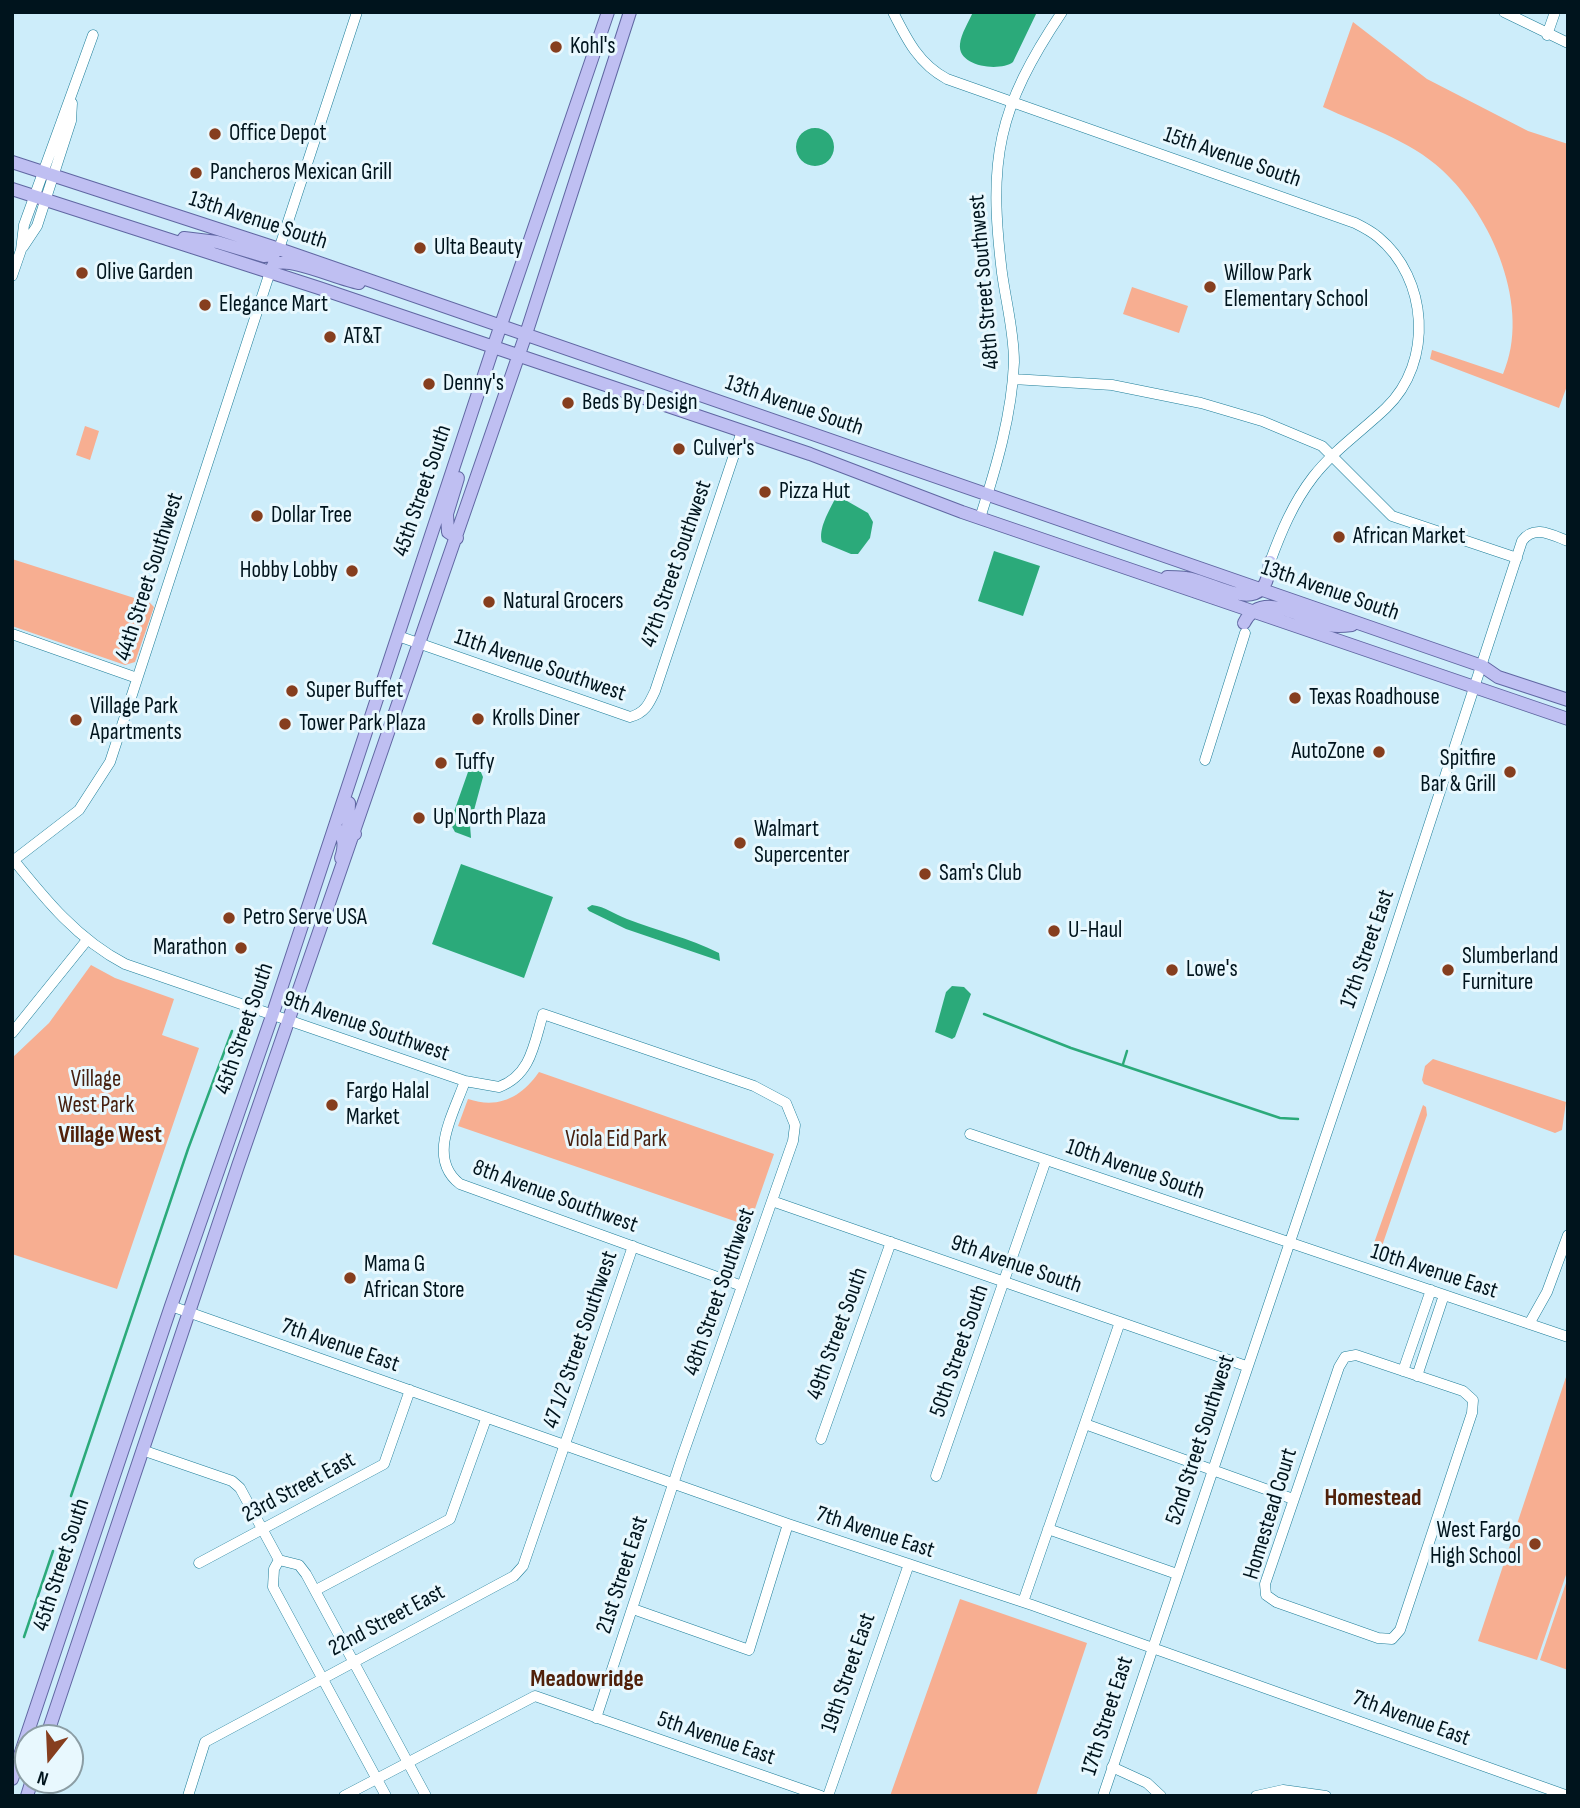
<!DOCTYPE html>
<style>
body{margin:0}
#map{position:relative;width:1580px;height:1808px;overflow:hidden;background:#cdedfa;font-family:"Sofia Sans Condensed",sans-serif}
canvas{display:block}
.frame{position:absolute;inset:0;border:14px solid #00141d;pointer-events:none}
.north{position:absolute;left:14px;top:1724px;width:70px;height:70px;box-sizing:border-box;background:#e8f8fe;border:2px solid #8b9da4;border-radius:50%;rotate:198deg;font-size:19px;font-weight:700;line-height:28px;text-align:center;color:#00141d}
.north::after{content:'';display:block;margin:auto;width:24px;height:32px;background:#863e1e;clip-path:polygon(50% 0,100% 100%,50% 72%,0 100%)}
</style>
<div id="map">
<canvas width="1580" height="1808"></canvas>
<div class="frame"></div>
<div class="north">N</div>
</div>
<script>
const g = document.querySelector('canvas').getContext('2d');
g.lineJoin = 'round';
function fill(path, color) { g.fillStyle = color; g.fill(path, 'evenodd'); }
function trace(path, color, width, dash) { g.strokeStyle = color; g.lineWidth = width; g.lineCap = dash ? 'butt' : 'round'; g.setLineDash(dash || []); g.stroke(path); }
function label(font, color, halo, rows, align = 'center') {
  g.font = font + ' "Sofia Sans Condensed",sans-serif'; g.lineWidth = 6; g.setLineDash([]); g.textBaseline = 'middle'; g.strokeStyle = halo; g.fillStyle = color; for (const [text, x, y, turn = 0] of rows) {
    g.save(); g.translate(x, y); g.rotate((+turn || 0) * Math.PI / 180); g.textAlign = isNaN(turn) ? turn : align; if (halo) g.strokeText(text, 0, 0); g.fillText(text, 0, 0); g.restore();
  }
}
fill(new Path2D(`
 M1353,22L1427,79L1528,131L1568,144V383L1559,408L1430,359L1432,350L1503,374C1532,308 1492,216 1442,170C1410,140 1362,125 1323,107Z
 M1132,287L1188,306L1179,333L1123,314Z
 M85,426L99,431L90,460L76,455Z
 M12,559L150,603L154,607L135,662L125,665L12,626Z
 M91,965L115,978L174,999L162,1035L199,1048L117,1289L12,1254V1058L49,1023Z
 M1433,1059L1566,1102L1562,1130L1555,1133L1424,1084L1422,1080L1425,1066Z
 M539,1072L774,1154L749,1226L458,1126L468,1099C498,1109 521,1098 539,1072Z
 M1423,1105L1426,1107L1427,1115L1382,1246L1377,1247L1374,1243Z
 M1567,1374L1568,1569L1537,1660L1478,1641Z
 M1568,1577V1670L1540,1660Z
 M960,1599L1087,1643L1036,1796H890Z`), '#f7ae91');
fill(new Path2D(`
 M973,12H1037L1013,62C1000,72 957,67 960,44C961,34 969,21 973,12Z
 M796 147a19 19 0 1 1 38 0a19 19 0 1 1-38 0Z
 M840,497L868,513L873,522L870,538L858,554H851L822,542C818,529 829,511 835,499Z
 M994,551L1040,566L1023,616L978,601Z
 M474,768L480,770L483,777L470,825L471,838L455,832L450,823L468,772Z
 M461,864L553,897L524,978L432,944Z
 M592,905C606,907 614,914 627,919C658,931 689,938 719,953L720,961L626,929L589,911L587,908Z
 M952,986L964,987L971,994L955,1037L952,1039L935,1032L946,992Z`), '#2baa7a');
trace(new Path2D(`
 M984,1014L1071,1048L1280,1118L1298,1119
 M1123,1064L1127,1051
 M71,1496L188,1149L232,1031
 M24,1637L53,1551`), '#2baa7a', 2.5);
const minor = new Path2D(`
 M893,12C907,40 919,64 947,79L1355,223C1363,227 1371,231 1378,237C1428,278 1434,362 1386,408C1362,431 1334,450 1313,477C1293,503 1281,532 1270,562
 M1504,12L1568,43
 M1547,35L1555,12
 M23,247L37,226L71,121L72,103
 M279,249L357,12
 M12,276L21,250L24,225L93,35
 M1013,379L1112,385L1201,403L1262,421L1322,446L1392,516L1517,558
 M980,518C996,468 1012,415 1014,362C1014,332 1006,302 1002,273C988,159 997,109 1062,12
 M12,634L137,678
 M398,636L630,717C645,713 649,704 655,691L742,431
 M1205,760L1245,633
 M12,858C45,899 77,939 125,964L465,1081L499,1087C531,1075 534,1044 543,1014L754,1086L786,1103L795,1125L793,1141L682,1457L596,1718
 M14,860L79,810L110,762L270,272
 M12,1033L87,940
 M465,1081C454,1113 426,1158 460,1184L742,1286
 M970,1134L1568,1337
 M772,1201L1246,1366
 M171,1306L788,1524L1032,1605L1568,1796
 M1529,1324L1547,1292L1568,1235
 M1356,1355L1463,1391L1473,1400L1472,1413L1400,1630L1392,1639L1378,1638L1276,1602L1266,1595L1265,1584L1339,1367L1345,1357Z
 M1403,1371L1431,1290
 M1417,1376L1444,1295
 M1085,1424L1293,1499
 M821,1439L891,1242
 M142,1450L232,1481L240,1488L279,1560
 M936,1476L1046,1160
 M1048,1529L1177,1574
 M279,1560L299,1565L306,1574L426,1796
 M279,1560L274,1569L273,1587L386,1796
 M199,1563L384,1464L410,1390
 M316,1590L450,1519L486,1419
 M1023,1602L1120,1322
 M633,1609L749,1650L788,1524
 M1112,1767L1147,1783L1161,1796
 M188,1796L205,1742L514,1576L523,1566L633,1246
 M344,1796L535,1696L821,1796
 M828,1796L909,1564
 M1103,1796L1382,969L1522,541C1534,524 1552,535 1568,541
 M1256,1796L1283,1790L1326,1796`);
const major = new Path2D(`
 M12,162L279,249L1482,666L1498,677L1568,700
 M12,189L319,288L810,454L962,512L1568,719
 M184,238L217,242L264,256L272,255L279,249
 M270,272L274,264C292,257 337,279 359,283
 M457,538L448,532L447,514L458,478
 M1167,577C1176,577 1186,577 1195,580C1227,589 1267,616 1270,562
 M1244,623C1262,588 1303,620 1330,625C1336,627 1345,626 1352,625
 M349,803L348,828L355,834
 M335,827C345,836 345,846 341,858
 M46,1738L238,1166L526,334L630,12
 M12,1779L171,1306L272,1016L493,348L608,12
 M27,1796L32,1780`);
trace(minor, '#1d7d98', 11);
trace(major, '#6067a2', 14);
trace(minor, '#fff', 10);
trace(major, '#bfbff2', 12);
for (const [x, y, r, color] of [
 [556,47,7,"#863e1e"],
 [215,134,7,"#863e1e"],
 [196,173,7,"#863e1e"],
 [420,248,7,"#863e1e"],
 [82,273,7,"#863e1e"],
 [1210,287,7,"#863e1e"],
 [205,305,7,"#863e1e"],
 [330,337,7,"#863e1e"],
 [429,384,7,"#863e1e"],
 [568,403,7,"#863e1e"],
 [679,449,7,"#863e1e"],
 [765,492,7,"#863e1e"],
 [257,516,7,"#863e1e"],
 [1339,537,7,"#863e1e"],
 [352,571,7,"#863e1e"],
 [489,602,7,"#863e1e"],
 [292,691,7,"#863e1e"],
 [1295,698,7,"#863e1e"],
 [478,719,7,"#863e1e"],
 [76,720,7,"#863e1e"],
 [285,724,7,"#863e1e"],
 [1379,752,7,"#863e1e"],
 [441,763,7,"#863e1e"],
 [1510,772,7,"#863e1e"],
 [419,818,7,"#863e1e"],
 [740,843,7,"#863e1e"],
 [925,874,7,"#863e1e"],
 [229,918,7,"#863e1e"],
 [1054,931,7,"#863e1e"],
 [241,948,7,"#863e1e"],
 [1172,970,7,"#863e1e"],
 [1448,970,7,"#863e1e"],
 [332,1105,7,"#863e1e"],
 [350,1278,7,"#863e1e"],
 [1535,1544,7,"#863e1e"]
]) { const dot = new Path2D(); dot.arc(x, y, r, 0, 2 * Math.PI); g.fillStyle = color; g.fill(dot); trace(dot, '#e8f8fe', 2.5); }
label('23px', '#00141d', '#e8f8fe', [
 ["Kohl's",570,47],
 ["Office Depot",229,134],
 ["Pancheros Mexican Grill",210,173],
 ["Ulta Beauty",434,248],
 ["Olive Garden",96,273],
 ["Willow Park",1224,274],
 ["Elementary School",1224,300],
 ["Elegance Mart",219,305],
 ["AT&T",344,337],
 ["Denny's",443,384],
 ["Beds By Design",582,403],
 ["Culver's",693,449],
 ["Pizza Hut",779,492],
 ["Dollar Tree",271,516],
 ["African Market",1353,537],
 ["Hobby Lobby",338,571,"right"],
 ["Natural Grocers",503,602],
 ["Super Buffet",306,691],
 ["Texas Roadhouse",1309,698],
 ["Village Park",90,707],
 ["Apartments",90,733],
 ["Krolls Diner",492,719],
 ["Tower Park Plaza",299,724],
 ["AutoZone",1365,752,"right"],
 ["Spitfire",1496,759,"right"],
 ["Bar & Grill",1496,785,"right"],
 ["Tuffy",455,763],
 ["Up North Plaza",433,818],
 ["Walmart",754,830],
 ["Supercenter",754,856],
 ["Sam's Club",939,874],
 ["Petro Serve USA",243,918],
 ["U-Haul",1068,931],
 ["Marathon",227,948,"right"],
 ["Slumberland",1462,957],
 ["Furniture",1462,983],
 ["Lowe's",1186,970],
 ["Fargo Halal",346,1092],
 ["Market",346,1118],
 ["Mama G",364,1265],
 ["African Store",364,1291],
 ["West Fargo",1521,1531,"right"],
 ["High School",1521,1557,"right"]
], 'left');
label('23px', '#00141d', '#e8f8fe', [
 ["15th Avenue South",1232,158,19],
 ["13th Avenue South",258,221,18],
 ["48th Street Southwest",985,282,-95],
 ["13th Avenue South",794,406,19],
 ["45th Street South",423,491,-71],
 ["47th Street Southwest",677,564,-71],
 ["44th Street Southwest",150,577,-72],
 ["13th Avenue South",1330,591,19],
 ["11th Avenue Southwest",540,666,19],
 ["17th Street East",1368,949,-71],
 ["9th Avenue Southwest",366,1027,19],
 ["45th Street South",245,1029,-71],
 ["10th Avenue South",1135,1170,19],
 ["8th Avenue Southwest",555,1197,20],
 ["9th Avenue South",1016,1265,19],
 ["10th Avenue East",1434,1272,18],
 ["48th Street Southwest",720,1292,-71],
 ["49th Street South",838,1334,-70],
 ["47 1/2 Street Southwest",581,1340,-71],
 ["7th Avenue East",340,1346,19],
 ["50th Street South",960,1351,-71],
 ["52nd Street Southwest",1201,1440,-72],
 ["23rd Street East",299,1488,-28],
 ["Homestead Court",1271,1514,-73],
 ["7th Avenue East",875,1533,18],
 ["45th Street South",62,1565,-72],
 ["21st Street East",623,1575,-72],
 ["22nd Street East",387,1621,-28],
 ["19th Street East",849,1673,-71],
 ["17th Street East",1108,1716,-72],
 ["7th Avenue East",1411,1719,20],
 ["5th Avenue East",716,1739,19]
]);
label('23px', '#462010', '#e8f8fe', [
 ["Village",96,1080],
 ["West Park",96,1106],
 ["Viola Eid Park",616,1140]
]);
label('bold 24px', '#502009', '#e8f8fe', [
 ["Village West",110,1136],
 ["Homestead",1373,1499],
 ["Meadowridge",587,1680]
]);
</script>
